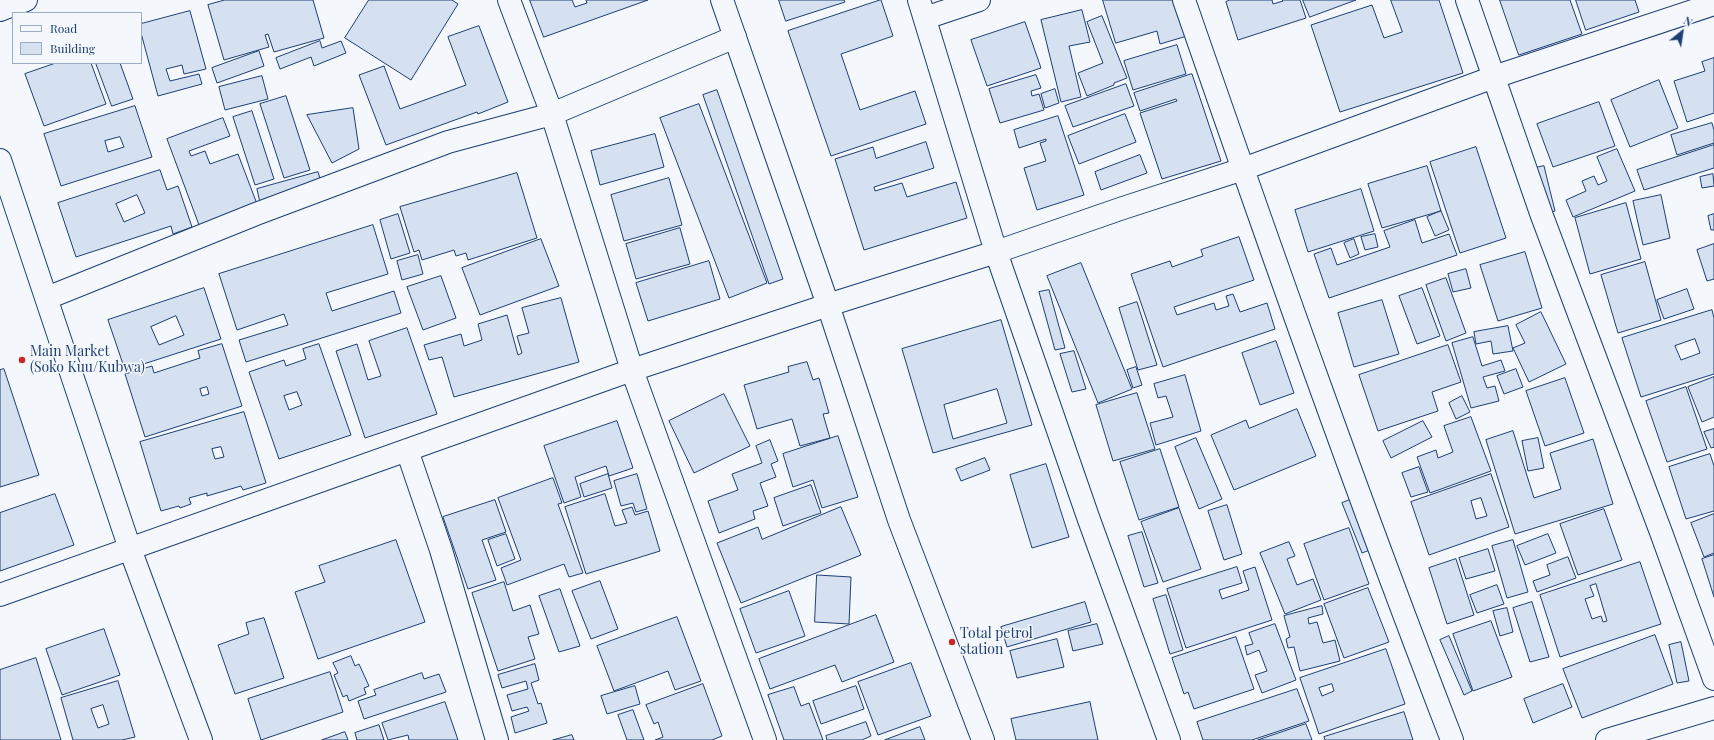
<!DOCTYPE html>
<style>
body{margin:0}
#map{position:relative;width:1714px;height:740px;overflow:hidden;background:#f4f7fb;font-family:"Playfair Display",serif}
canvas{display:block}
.legend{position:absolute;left:12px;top:12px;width:130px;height:52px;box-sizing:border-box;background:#f4f7fb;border:1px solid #9eadc5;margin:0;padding:5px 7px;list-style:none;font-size:12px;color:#1d3f73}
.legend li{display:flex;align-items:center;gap:8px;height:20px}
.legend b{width:20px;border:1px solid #9eadc5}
.north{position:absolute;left:1662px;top:12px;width:40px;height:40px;-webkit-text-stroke:3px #f4f7fb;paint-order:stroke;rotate:30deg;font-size:11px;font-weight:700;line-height:16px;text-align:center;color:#1d3f73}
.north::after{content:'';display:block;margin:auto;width:14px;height:18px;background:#1d3f73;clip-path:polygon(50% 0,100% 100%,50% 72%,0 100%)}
</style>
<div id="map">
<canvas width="1714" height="740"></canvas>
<ul class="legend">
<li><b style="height:5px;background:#f4f7fb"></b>Road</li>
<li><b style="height:11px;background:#d5e0f0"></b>Building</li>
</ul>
<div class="north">N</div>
</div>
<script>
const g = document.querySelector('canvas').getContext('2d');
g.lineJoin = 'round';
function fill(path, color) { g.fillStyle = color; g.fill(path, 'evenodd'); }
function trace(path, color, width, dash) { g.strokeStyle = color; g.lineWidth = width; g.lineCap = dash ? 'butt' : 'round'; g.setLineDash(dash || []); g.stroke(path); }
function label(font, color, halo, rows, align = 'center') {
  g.font = font + ' "Playfair Display",serif'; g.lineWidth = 3; g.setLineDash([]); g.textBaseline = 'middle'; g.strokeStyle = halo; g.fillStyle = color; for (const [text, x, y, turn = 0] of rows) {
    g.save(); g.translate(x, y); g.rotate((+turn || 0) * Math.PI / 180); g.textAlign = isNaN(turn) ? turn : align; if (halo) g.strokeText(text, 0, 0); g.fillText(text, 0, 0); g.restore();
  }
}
const building = new Path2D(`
 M225,0H313L324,38L274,52L268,34L265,35L269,47L224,60L208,5Z
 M369,0H452L458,4L411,80L345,38Z
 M530,0H572L575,7L587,3L586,0H648L544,37Z
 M779,0H844L845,2L786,21Z
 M881,0L893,36L841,54L860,110L915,91L926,124L831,156L788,31Z
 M1103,0H1177L1187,36L1160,44L1157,31L1116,43Z
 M1230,0H1272L1273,4L1283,1L1282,0H1300L1306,18L1238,40L1226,2Z
 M1303,0H1356L1310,17Z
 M1391,0H1439L1463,73L1340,112L1311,25L1372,5L1384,38L1402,32Z
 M1500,0H1570L1582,34L1519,55Z
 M1576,0H1635L1639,12L1586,30Z
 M1082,10L1090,42L1069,46L1081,97L1061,102L1041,20Z
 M190,11L206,69L184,74L182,65L166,69L170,81L199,74L202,84L158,96L141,33V24Z
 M1102,16L1127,78L1114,83V85L1087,96L1078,73L1103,63L1087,22Z
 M1025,22L1041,68L987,86L971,40Z
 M479,26L508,102L478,114L477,112L386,145L359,75L384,66L400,109L466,85L448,37Z
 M320,41L322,48L341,41L346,53L314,66L311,57L280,69L276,58Z
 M1177,45L1186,74L1133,90L1124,61Z
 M259,51L264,66L217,83L212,68Z
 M1714,58V113L1687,122L1674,81L1705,71L1702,62Z
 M56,63H91L106,104L44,126L25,74Z
 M96,63H120L133,99L112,106Z
 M1192,74L1221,161L1162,179L1140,113L1177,101L1176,99L1140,111L1134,93Z
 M1036,75L1041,88L1031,91L1032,96L1039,94L1044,110L1000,123L989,89Z
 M262,76L268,99L225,110L219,87Z
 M1659,80L1678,128L1630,147L1611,100Z
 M1126,84L1134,106L1073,127L1065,106Z
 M1055,89L1059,103L1045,108L1041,94Z
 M717,90L783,279L769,284L703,95Z
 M286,96L310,170L284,178L260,104Z
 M1599,102L1615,146L1553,167L1537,124Z
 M699,104L767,283L729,298L660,118Z
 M135,106L152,157L61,186L44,134ZM120,137L124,147L108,152L105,141Z
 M353,108L359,149L332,163L307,115Z
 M252,111L274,179L255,185L233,117Z
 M1125,114L1136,142L1079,164L1068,136Z
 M1058,116L1084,195L1037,210L1024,168L1046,161L1040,143L1046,141V139L1019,148L1014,130Z
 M223,118L230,136L189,151L191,156L205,151L210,164L238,154L257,204L199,225L167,139Z
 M1712,123L1714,130V143L1677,155L1671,135Z
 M655,134L664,167L600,185L591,151Z
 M926,142L934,168L874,187L875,191L902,183L907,197L956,182L967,218L864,250L835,159L873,147L876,158Z
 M1714,145V168L1644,190L1637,170Z
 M1476,147L1506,238L1460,253L1430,162Z
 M1617,149L1635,191L1573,217L1566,200L1586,191L1582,181L1594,176L1598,185L1607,181L1597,157Z
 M1140,155L1147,173L1101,190L1095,172Z
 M1427,166L1441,211L1382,228L1368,184Z
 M1544,166L1555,211L1546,213L1535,168Z
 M160,170L167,190L178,186L192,227L173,234L171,226L76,257L58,203ZM137,195L145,213L124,222L116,204Z
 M318,172L322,185L260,203L257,189Z
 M517,173L537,238L468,260L466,253L456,256L454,250L422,260L419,250L414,252L400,207Z
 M1713,174L1714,186L1702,188L1700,177Z
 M669,178L682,225L624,241L611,195Z
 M1361,189L1374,231L1308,252L1295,210Z
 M1661,195L1670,238L1643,245L1633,201Z
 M1626,203L1641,259L1590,274L1575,218Z
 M1441,211L1449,230L1435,236L1427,217Z
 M398,214L410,253L391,259L380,220Z
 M1714,214V230H1711L1708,216Z
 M1415,220L1422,243L1449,234L1457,255L1329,298L1314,254L1331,248L1337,265L1390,247L1384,231Z
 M373,225L388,274L326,293L332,311L394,291L401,313L246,362L239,340L288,325L284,314L237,330L219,274Z
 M680,228L690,264L636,279L626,244Z
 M1375,234L1378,247L1365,250L1361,237Z
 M1239,237L1254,280L1174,307L1177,315L1214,303L1216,310L1229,306L1226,296L1233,294L1240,312L1267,303L1275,329L1163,367L1131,274L1170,261L1172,267L1203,256L1201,250Z
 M541,239L559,286L480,315L462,268Z
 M1354,239L1359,254L1350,258L1344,243Z
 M1714,244V279L1707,281L1697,250Z
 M1525,252L1542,308L1498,321L1480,265Z
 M418,255L423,274L402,280L397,261Z
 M709,261L720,299L648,321L636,283Z
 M1645,262L1661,320L1618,333L1601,275Z
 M1081,263L1132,389L1098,403L1047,276Z
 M1466,269L1471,288L1453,292L1448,274Z
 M441,276L456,318L423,330L407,287Z
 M1446,278L1466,333L1446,341L1426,285Z
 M204,288L221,339L125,370L108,320ZM176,316L184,335L159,345L151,327Z
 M1422,288L1440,336L1417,344L1399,296Z
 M1687,289L1694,309L1664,319L1657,300Z
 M1049,290L1065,348L1055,350L1039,292Z
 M561,298L579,362L454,397L442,357L429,360L424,345L461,334L464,346L482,340L478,324L507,315L518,355L522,353L517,336L529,333L522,308Z
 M1382,300L1399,354L1354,367L1338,313Z
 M1137,302L1157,365L1138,370L1119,308Z
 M1712,310L1714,318V374L1641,397L1622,338ZM1695,339L1700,353L1681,360L1675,346Z
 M1541,312L1566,364L1529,382L1513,348L1525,343L1516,325Z
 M1001,320L1032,425L933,453L902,349ZM997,389L1007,423L953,439L944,405Z
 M1508,326L1513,351L1493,354L1491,341L1476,344L1474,332Z
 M407,328L437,414L365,438L336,351L357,344L368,380L381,376L369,341Z
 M1473,337L1482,366L1501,360L1505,371L1483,377L1487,388L1495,386L1499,401L1471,408L1452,343Z
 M1276,341L1294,393L1260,405L1242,353Z
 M222,344L242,406L145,437L125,374L152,366L154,373L200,358L198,351ZM207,387L209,394L202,396L200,389Z
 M319,344L351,435L279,459L249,372L284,360L286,366L306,359L303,349ZM297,392L302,405L289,410L284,396Z
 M1448,345L1461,382L1432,392L1438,411L1378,431L1359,375Z
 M1074,351L1086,389L1072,392L1060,354Z
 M807,362L813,380L819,378L829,413L823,414L830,438L800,446L792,419L757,429L744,385L789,372L788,367Z
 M1136,367L1142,385L1133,388L1127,370Z
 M4,369L39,475L0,487V370Z
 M1516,369L1523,387L1504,394L1497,376Z
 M1185,375L1201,431L1156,445L1150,423L1173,417L1166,396L1158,398L1154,384Z
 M1714,377V417L1702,422L1688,387Z
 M1565,378L1584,433L1545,446L1526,391Z
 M1686,387L1707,449L1667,462L1646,401Z
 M1137,393L1155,449L1113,461L1096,405Z
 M724,394L750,446L694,473L669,421Z
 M1462,396L1470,412L1456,419L1449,403Z
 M1297,409L1316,456L1234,490L1211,435L1246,420L1249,428Z
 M244,412L266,483L243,490L241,486L207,496V493L189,498L191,504L180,508L179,506L161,511L140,442ZM221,447L224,457L215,459L212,449Z
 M1471,417L1491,471L1430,493L1417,457L1436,450L1438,458L1453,452L1444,426Z
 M617,421L633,468L609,476L606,466L575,477L581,497L564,503L544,446Z
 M1423,421L1432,437L1391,458L1383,441Z
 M1714,429V447L1711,448L1704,432Z
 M1513,431L1534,498L1561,489L1550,453L1593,439L1613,504L1515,534L1486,440Z
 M838,436L858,497L822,508L813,480L793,487L783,454Z
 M1196,438L1222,499L1199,509L1175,447Z
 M1538,438L1544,468L1528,471L1522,441Z
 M770,440L778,461L771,464L776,477L760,483L768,506L753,511L755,519L719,533L708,501L738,490L732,474L762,463L756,446Z
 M1160,449L1179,507L1139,520L1120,462Z
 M1710,454L1714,466V511L1686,519L1669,467Z
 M985,458L990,470L961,481L956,469Z
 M1046,464L1069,537L1032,548L1010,475Z
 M1419,467L1428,492L1411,497L1402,473Z
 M608,474L612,488L584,497L580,484Z
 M637,474L647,509L636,512L633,503L621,506L614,481Z
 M1491,474L1509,527L1429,555L1411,502ZM1481,498L1487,516L1476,519L1471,501Z
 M553,478L562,503L558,504L583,573L569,577L564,564L507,585L501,568L521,560L498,498Z
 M811,485L821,513L783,526L774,498Z
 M55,494L74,545L0,571V513Z
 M605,494L615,526L627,523L622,510L632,507L635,515L648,511L660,551L586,574L565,507Z
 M1355,498L1375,548L1362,553L1342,503Z
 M495,500L506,532L482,540L496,580L468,589L443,517Z
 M1227,505L1242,554L1224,560L1208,511Z
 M841,507L861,555L741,603L717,543L758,527L762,539Z
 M1179,508L1201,569L1163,582L1141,522Z
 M1604,509L1622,560L1578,575L1560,524Z
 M1714,514V553L1704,557L1691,523Z
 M1349,528L1369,584L1324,600L1304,544Z
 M1142,532L1158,583L1144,587L1128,536Z
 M506,534L515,559L497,566L488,540Z
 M1548,534L1556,553L1525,565L1517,546Z
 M396,540L425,622L318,659L295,592L325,582L319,566Z
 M1513,540L1528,592L1507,598L1492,546Z
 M1289,542L1295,556L1287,559L1297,585L1313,579L1321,600L1285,614L1260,553Z
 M1488,549L1495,571L1466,579L1459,558Z
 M1714,555V597L1702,559Z
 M1568,557L1576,578L1537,592L1533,581L1550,575L1547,565Z
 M1456,559L1474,615L1447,624L1429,568Z
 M1640,562L1661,624L1560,657L1540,595ZM1596,584L1607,621L1603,622L1601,616L1592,619L1585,599L1594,596L1590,586Z
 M1237,567L1242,583L1219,590L1222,599L1249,590L1243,571L1255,567L1272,620L1186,648L1167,589Z
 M817,575L851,577L849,624L815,622Z
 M600,581L618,629L591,639L572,591Z
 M504,582L513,611L530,605L539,634L528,637L535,659L498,671L472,593Z
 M1497,585L1504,604L1477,613L1470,595Z
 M1368,588L1389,642L1344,658L1324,604Z
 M560,589L580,646L559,652L539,596Z
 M789,591L805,636L756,653L740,609Z
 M1166,595L1183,650L1170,654L1153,599Z
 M1085,602L1091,622L1007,647L1001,627Z
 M1532,602L1549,657L1530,662L1513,608Z
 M1322,606L1323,614L1308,618L1309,624L1317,622L1323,643L1335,640L1340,661L1300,671L1294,647L1288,648L1286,639L1290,637L1284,616Z
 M1507,608L1513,632L1500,636L1493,611Z
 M876,615L894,662L842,682L835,665L770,689L759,659Z
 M677,617L701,681L675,690L668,671L614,691L597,646Z
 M264,618L284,678L235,694L218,645L249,634L246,623Z
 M1491,621L1512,677L1473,691L1453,634Z
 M1097,624L1103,644L1073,651L1068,631Z
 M1275,624L1296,680L1262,693L1255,675L1267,671L1259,650L1247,655L1245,646L1253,644L1249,633Z
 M104,629L120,675L62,695L46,649Z
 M1655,635L1673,684L1582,718L1563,669Z
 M1449,636L1472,691L1464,695L1440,640Z
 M1236,637L1254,689L1194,709L1188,692L1184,694L1172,658Z
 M1057,639L1064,667L1017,678L1010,651Z
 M1681,642L1689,681L1677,683L1669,645Z
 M1386,649L1405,704L1319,734L1300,678ZM1332,684L1334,691L1322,696L1319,688Z
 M351,656L355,666L359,664L369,686L364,688L366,694L349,701L347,695L343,697L334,675L338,673L333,663Z
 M36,658L61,740H0V670Z
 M911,663L931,716L878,735L858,682Z
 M535,664L539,680L531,683L538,704L541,703L547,723L515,733L511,717L529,711L527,707L512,711L507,695L528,689L526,681L502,688L498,675Z
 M330,672L343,712L261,740L248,699Z
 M422,673L424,679L439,674L446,692L364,719L358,701L376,695L374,690Z
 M118,681L135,737L122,740H73L61,698ZM103,705L109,724L98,728L91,709Z
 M703,684L722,736L712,740H655L663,737L658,722L654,724L646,705Z
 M1563,684L1572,707L1533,723L1524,699Z
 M635,686L640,704L607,714L601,696Z
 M856,686L864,709L821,724L813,701Z
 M794,687L801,706L809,703L823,740H784L768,695Z
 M1297,689L1309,721L1252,740H1203L1197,722Z
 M445,702L458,740H409L408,735L388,740L382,723Z
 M1090,702L1098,740H1016L1011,719Z
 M633,710L644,740H627L618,715Z
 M1404,712L1413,740H1325L1324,737Z
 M866,722L871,736L862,740H827L826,736Z
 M1306,724L1312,740H1258Z
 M379,725L384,740H357L355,733Z
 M920,727L925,740H885Z
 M345,732L348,740H322Z
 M572,735L574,740H553Z`);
fill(building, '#d5e0f0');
trace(building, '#1d3f73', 1);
const street = new Path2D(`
 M509,0L552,114L632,370L765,740
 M919,0L996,252L1088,517L1169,740
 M1184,0C1270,248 1357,495 1452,740
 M1467,0L1542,216L1662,535L1714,679
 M0,10L26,0
 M925,18L979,0
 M0,160L130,549L201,740
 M47,298L256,214L448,142L552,114L735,37
 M407,450L441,550L497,740
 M0,595L632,370L828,305L996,252L1123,208L1243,169L1494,77L1714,4`);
const secondary = new Path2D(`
 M1607,740L1714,708`);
const highway = new Path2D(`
 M722,0L828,305L899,520L983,740`);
trace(street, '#1d3f73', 24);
trace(secondary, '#1d3f73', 24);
trace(highway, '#1d3f73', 24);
trace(street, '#f4f7fb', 22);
trace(secondary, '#f4f7fb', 22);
trace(highway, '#f4f7fb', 22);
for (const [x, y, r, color] of [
 [22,360,4,"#c62828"],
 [952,642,4,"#c62828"]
]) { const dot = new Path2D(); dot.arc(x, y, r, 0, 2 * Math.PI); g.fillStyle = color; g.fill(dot); trace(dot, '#f4f7fb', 1.5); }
label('14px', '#1d3f73', '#f4f7fb', [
 ["Main Market",30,352],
 ["(Soko Kuu/Kubwa)",30,368],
 ["Total petrol",960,634],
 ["station",960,650]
], 'left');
</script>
